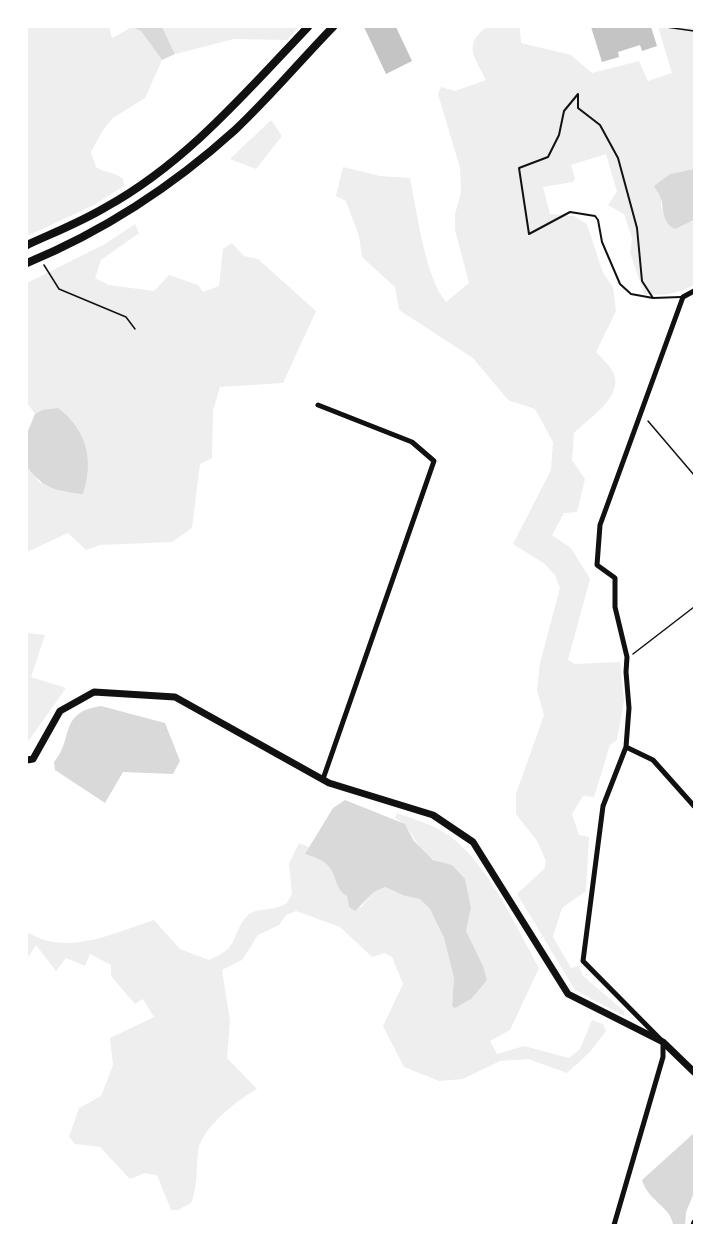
<!DOCTYPE html>
<style>
body{margin:0}
#map{position:relative;width:721px;height:1252px;overflow:hidden;background:#fff;font-family:Karla,sans-serif}
canvas{display:block}
.frame{position:absolute;inset:0;border:28px solid #fff;pointer-events:none}
</style>
<div id="map">
<canvas width="721" height="1252"></canvas>
<div class="frame"></div>
</div>
<script>
const g = document.querySelector('canvas').getContext('2d');
g.lineJoin = 'round';
function fill(path, color) { g.fillStyle = color; g.fill(path, 'evenodd'); }
function trace(path, color, width, dash) { g.strokeStyle = color; g.lineWidth = width; g.lineCap = dash ? 'butt' : 'round'; g.setLineDash(dash || []); g.stroke(path); }
fill(new Path2D(`
 M27,27H109L112,38L132,27L141,31L162,60L145,98L113,118L103,130L91,152L96,167C105,173 115,172 123,179L124,186L94,205L27,236Z
 M162,27H299L287,40L234,39L175,54Z
 M487,27L520,28L521,43L571,55L592,73L639,61L648,81L672,73L658,27H694V169L670,174L657,192L661,197V208L692,222L694,220V285C677,294 663,296 644,294L630,253L632,238L624,214L608,205L617,192L606,154L571,165L575,178L573,182L543,187L550,214L574,216L587,224L603,273L613,287L616,311L596,352C601,358 611,366 614,374C623,397 588,419 574,433L572,460L585,479L577,512L564,513L552,535L571,548L590,579L568,660L575,664L620,662L624,700L617,740L610,745L594,797L583,796L572,814L579,835L589,837L586,891L562,908L553,937L571,968L579,966L583,976L624,1011V1016L575,990L517,894L544,869L546,861L537,841L516,814V794L544,715L537,690L540,663L560,588L555,575L545,564L513,544L551,470L553,442L535,409L508,400L473,358L399,310L395,287L362,257L359,236L346,201L336,196L343,167L380,176L410,178C417,212 425,277 446,302L469,283L455,230V214L461,192L460,168L438,94L441,87L455,91L486,80C475,58 462,44 487,27Z
 M271,120L282,136L256,169L230,159Z
 M135,224L139,233L101,260L95,278L109,285L154,291L169,275L198,285L203,292L219,286L223,249L232,243L244,256L258,259L316,311L283,383L220,387L213,410L212,458L200,464L192,528L172,542L100,545L86,550L68,533L27,552V467L41,484L42,410L35,414L27,403V283L105,244Z
 M27,633L45,635L31,677L66,688L27,743Z
 M397,813C411,818 427,823 440,830C486,856 514,924 539,968L510,1030L490,1041L497,1054L524,1046L569,1058L580,1049L592,1020L603,1024L606,1031L590,1052L567,1073L528,1059L500,1061L463,1079L439,1081L404,1067L383,1026L403,984L392,957L385,953L372,957L340,927L296,911L286,915L279,925L258,935L242,960L222,970L230,1021L227,1058L257,1089C237,1100 200,1129 198,1152C196,1170 198,1186 191,1203L178,1210H171L157,1175L145,1173L130,1179L100,1147L75,1144L69,1137L79,1108L101,1096L113,1065L110,1038L154,1017L143,999L135,1004L111,976V965L90,954L85,966L66,958L56,971L36,945L27,959V932C67,957 113,933 154,920L180,949L209,960C215,957 224,953 229,948C237,938 237,925 248,915C257,907 274,912 287,903L292,894L289,864L299,843L309,847L305,854C311,857 319,859 325,862C337,870 333,888 347,896L349,907H361L374,892L385,887L405,896L420,899L430,909L444,938L454,978L452,1005L484,969L466,931L471,908L452,865C411,858 421,832 395,818Z`), '#eee');
fill(new Path2D(`
 M132,27H162L175,54L162,60L141,31Z
 M694,169V220L675,229C662,223 664,210 661,199C660,195 656,190 654,186L670,174Z
 M58,408C87,430 94,460 83,494C57,491 44,489 27,467V433L35,414L42,410Z
 M101,706L165,723L180,761L173,774L123,772L105,803L55,770L54,762C74,740 58,712 101,706Z
 M345,800L405,824L414,841L433,860L452,865L465,879L471,908L466,931L483,966L487,980L471,999L455,1008L452,1006L454,978L444,938L430,909L420,899L405,896L385,887L374,892L355,911L349,907L347,896C335,889 337,878 330,868C325,860 313,857 305,854L333,808Z
 M694,1133V1193L686,1212L685,1225H673C672,1208 647,1200 642,1180Z`), '#d9d9d9');
fill(new Path2D(`
 M364,27H396L412,61L386,74Z
 M591,27H651L657,46L642,51L640,45L618,52L619,57L602,62Z`), '#c4c4c4');
trace(new Path2D(`
 M666,27L694,31
 M44,265L59,289L126,317L135,329
 M648,421L694,475
 M633,654L694,607`), '#111', 1.5);
trace(new Path2D(`
 M653,298L631,294L620,284L602,242L598,220L595,216L570,212L529,234L519,168L548,157L559,135L564,111L578,94V108L600,125L618,158L637,228L642,281L653,298L681,297`), '#111', 2);
trace(new Path2D(`
 M694,291L683,297L600,525L597,565L615,578V607L627,657L626,672L629,708L626,747L653,760L694,806
 M318,405L412,442L434,461L323,779
 M614,1225L663,1057V1042L583,961L603,806L626,747
 M693,1225L694,1222`), '#111', 5);
trace(new Path2D(`
 M27,760L33,759L60,711L94,692L175,697L329,783L433,815L473,842L568,994L663,1042L694,1072`), '#111', 7);
trace(new Path2D(`
 M27,245C53,233 81,222 106,207C186,163 246,92 308,27
 M27,263C104,231 173,186 235,130C269,98 300,61 333,27`), '#111', 8);
</script>
